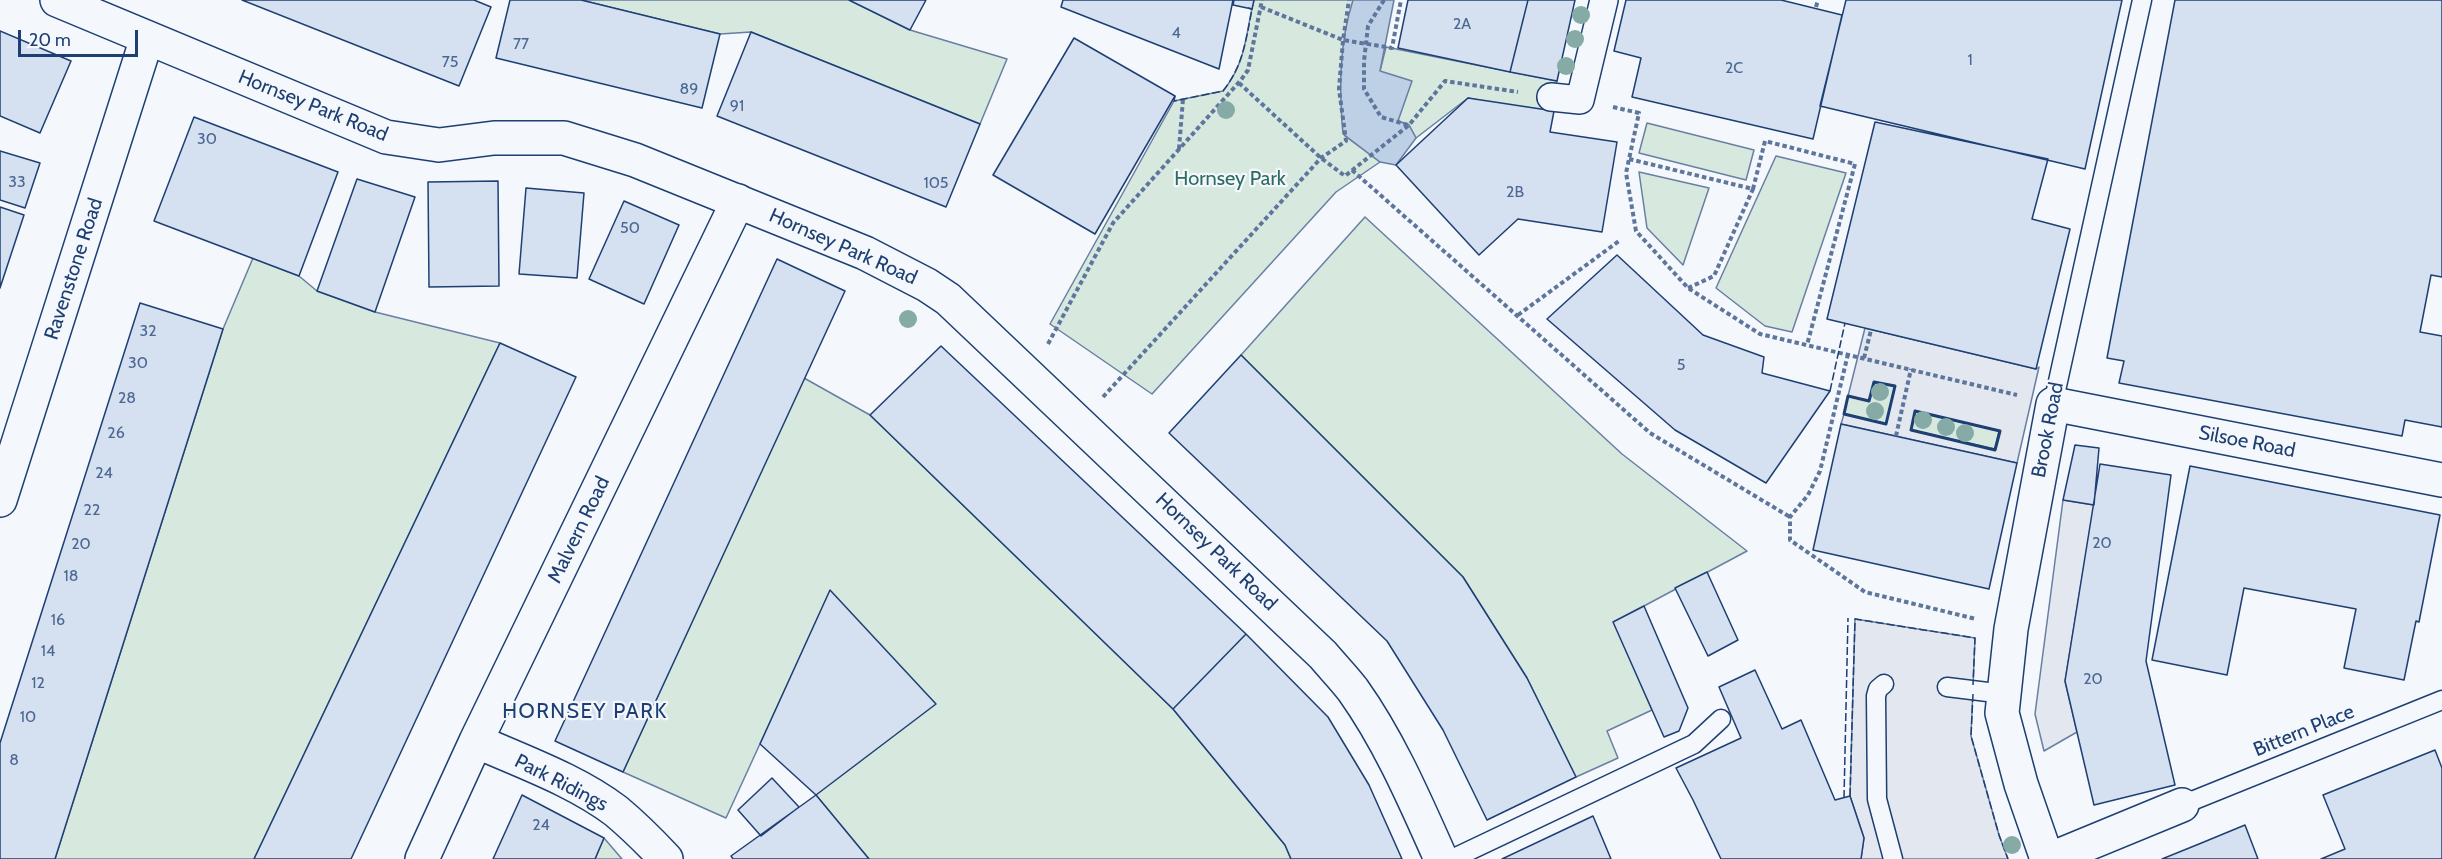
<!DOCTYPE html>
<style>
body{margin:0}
#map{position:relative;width:2442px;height:859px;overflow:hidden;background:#f4f7fb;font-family:Cabin,sans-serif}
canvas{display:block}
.scale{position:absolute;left:18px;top:30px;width:120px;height:27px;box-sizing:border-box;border:3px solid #1d3f73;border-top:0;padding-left:8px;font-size:18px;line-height:21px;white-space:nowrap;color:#1d3f73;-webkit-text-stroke:4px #f4f7fb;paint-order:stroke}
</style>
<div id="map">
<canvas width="2442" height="859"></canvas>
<div class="scale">20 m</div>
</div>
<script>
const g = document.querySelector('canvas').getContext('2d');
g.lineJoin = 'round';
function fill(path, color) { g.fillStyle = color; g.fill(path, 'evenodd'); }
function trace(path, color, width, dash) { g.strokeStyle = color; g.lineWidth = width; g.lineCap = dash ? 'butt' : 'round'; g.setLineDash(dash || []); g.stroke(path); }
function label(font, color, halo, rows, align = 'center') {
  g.font = font + ' Cabin,sans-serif'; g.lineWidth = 4.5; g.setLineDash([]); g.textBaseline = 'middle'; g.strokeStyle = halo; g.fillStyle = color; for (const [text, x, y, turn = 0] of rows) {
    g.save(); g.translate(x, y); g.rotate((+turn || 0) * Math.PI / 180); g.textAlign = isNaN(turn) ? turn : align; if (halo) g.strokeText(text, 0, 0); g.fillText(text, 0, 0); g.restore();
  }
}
const green = new Path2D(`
 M581,0H849L910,30L1007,59L980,124L751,32L720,34Z
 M1254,0H1354L1345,136L1380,162L1336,192L1152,394L1050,324L1174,101L1223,91C1247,62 1245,35 1254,0Z
 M1386,47L1557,81L1551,97L1548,115L1468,98L1416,138L1409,125L1398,121L1380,71Z
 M1647,123L1754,150L1746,180L1639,153Z
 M1776,156L1846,173L1792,332L1765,326L1716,288Z
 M1639,172L1709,188L1683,265L1647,228Z
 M1365,217L1622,454L1747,551L1614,622L1652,710L1607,731L1618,758L1576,777L1527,678L1463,577L1241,355Z
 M253,258L299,276L317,291L375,312L500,343L254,859H55L223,329Z
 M804,378L870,415L1173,709L1285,845L1291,859H869L816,795L830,591L726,818L623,772Z
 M1874,382L1895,386L1886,424L1844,414L1848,396L1869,401Z
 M1915,411L2000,431L1995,450L1911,430Z
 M604,838L622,859H595Z`);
fill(green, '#d7e8df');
trace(green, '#687fa3', 1.5);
const parking = new Path2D(`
 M1865,328L2036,369L2039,367L2017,463L1841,424L1844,414L1886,424L1895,386L1874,382L1869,401L1848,396ZM1916,411L1999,431L1995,449L1911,430Z
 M2063,500L2094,505L2065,681L2077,732L2044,751L2035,714Z
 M1855,619L1975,638L1971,736L1999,835L2008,859H1861L1864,838L1850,796Z`);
fill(parking, '#e3e8f0');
trace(parking, '#687fa3', 1.5);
const water = new Path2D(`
 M1353,0H1394L1380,71L1412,81L1398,121L1409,125L1416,138L1396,165L1380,162L1343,134C1339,89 1339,44 1353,0Z`);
fill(water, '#bed0e5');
trace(water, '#687fa3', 1.5);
const building = new Path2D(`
 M242,0H474L491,7L459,86Z
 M510,0H581L720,34L702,108L496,58Z
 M849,0H926L910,30Z
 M1063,0H1233L1219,69L1061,7Z
 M1234,0H1254L1252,9L1233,5Z
 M1408,0H1528L1510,72L1398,48Z
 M1528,0H1575L1557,81L1510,72Z
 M1626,0H1781L1842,15L1813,139L1632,97L1641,58L1614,51Z
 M1846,0H2122L2085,169L1820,106Z
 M2175,0H2442V277L2431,275L2420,332L2442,336V427L2405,420L2402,436L2119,383L2124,361L2107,358Z
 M0,31L71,61L40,133L0,116Z
 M751,32L980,124L946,207L717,116Z
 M1074,38L1175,96L1095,234L993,175Z
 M1468,98L1554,111L1550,132L1617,142L1602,232L1518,219L1479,255L1396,165Z
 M194,117L338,172L299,276L154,221Z
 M1875,122L2048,159L2032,219L2070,229L2036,369L1827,319Z
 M0,151L40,163L25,208L0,200Z
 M357,179L415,197L375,312L317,291Z
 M498,181L499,286L429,287L428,182Z
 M526,188L584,193L577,278L519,274Z
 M624,201L679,225L644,304L589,279Z
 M0,207L24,215L0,288Z
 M1617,255L1703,335L1764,357L1762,373L1830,391L1766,483L1675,430L1547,319Z
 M777,259L845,291L623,772L555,741Z
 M140,303L223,329L55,859H0V743Z
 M500,343L576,377L351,859H254Z
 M941,346L1246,634L1173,709L870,415Z
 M1241,355L1463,577L1527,678L1576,777L1487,820L1443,730L1387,641L1169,433Z
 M1841,424L2017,463L1989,589L1813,550Z
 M2075,445L2099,448L2094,505L2063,500Z
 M2100,464L2171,475L2146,661L2175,785L2094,805L2065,681Z
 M2190,466L2440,515L2419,622L2416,621L2404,680L2344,668L2356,609L2244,588L2227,675L2152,660Z
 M1707,572L1738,640L1708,656L1675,588Z
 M830,590L936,704L816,795L760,744Z
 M1644,606L1688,708L1679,731L1664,737L1613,622Z
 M1246,634L1328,717L1369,785L1402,859H1291L1285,845L1173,709Z
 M1755,670L1782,729L1801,720L1835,800L1850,796L1864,838L1861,859H1721L1693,800L1676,768L1741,738L1719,687Z
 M2435,750L2442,768V859H2321L2345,849L2323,795Z
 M772,778L799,807L761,836L738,810Z
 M522,795L604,838L595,859H493Z
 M816,795L869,859H733L731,856Z
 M1593,816L1611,859H1502Z
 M2245,825L2258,859H2162L2199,844Z`);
fill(building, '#d5e0f0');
trace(building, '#1d3f73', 1.5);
const service = new Path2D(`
 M2053,404L2142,0
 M1884,684L1878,689L1876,696L1877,799L1893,859
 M1947,687L2004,694
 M2182,805L2442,700
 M1452,859L1694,744L1721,719`);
const pedestrian = new Path2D(`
 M1551,97L1580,100L1604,0`);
const minor = new Path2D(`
 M0,500L147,38
 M476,741C523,762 575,780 616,811C634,826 650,842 666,859
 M422,859L476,741L738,201
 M2047,859L2021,784L2002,713L2011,629L2053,404L2442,480
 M2051,859L2182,805`);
const secondary = new Path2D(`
 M57,0L386,137L439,145L494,138H564L635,160L865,253L927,285L948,299L1323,655C1333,667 1344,678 1353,690C1390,742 1415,801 1441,859`);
trace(service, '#1d3f73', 21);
trace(pedestrian, '#1d3f73', 30);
trace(minor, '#1d3f73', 36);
trace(secondary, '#1d3f73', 36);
trace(new Path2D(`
 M1384,0L1368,26L1364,61V89L1381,117L1408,125
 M1261,7L1343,40L1392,48L1401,0
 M1816,7L1818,0
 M1239,83L1321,158L1345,176L1409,125L1445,81L1518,92
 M1613,107L1639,113L1626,173L1636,231L1688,288L1760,334L2017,395
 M1179,149L1183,99
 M1629,159L1753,189L1765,141L1855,164L1807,345
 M1352,170L1650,433L1790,517
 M1688,288L1714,276L1753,189
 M1518,315L1619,241
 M1048,344L1113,223L1241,80L1248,70L1262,0
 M1848,354L1820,471L1808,495L1790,517V540L1865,592L1976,619
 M1864,358L1871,330
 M1103,397L1321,158L1346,141L1339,89L1343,40L1349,0
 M1896,436L1911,369`), '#5e769c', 4, [4.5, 3]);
trace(service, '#f4f7fb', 18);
trace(pedestrian, '#f4f7fb', 27);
trace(minor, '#f4f7fb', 33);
trace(secondary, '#f4f7fb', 33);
trace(new Path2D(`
 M1175,96L1174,101L1223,91C1243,66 1246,40 1252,9L1248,8
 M1830,391L1845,323
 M1973,694L1971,736L1999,835L2008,859
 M1850,796L1855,619L1975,638L1973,685
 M1844,798L1848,618`), '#1d3f73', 1.5, [8, 3]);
trace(new Path2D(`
 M1874,382L1895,386L1886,424L1844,414L1848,396L1869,401Z
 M1915,411L2000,431L1995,450L1911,430Z`), '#1d3f73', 3);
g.fillStyle = '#86aba6';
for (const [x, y] of [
 [1581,15],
 [1575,39],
 [1566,66],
 [1226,110],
 [908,319],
 [1880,392],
 [1875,411],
 [1923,420],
 [1946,427],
 [1965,433],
 [2012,845]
]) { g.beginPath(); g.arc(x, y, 9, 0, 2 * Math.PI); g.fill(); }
label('16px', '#4b6792', null, [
 ["2A",1462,24],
 ["4",1176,33],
 ["77",521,44],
 ["1",1970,60],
 ["75",450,62],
 ["2C",1734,68],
 ["89",689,89],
 ["91",737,106],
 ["30",207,139],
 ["33",17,182],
 ["105",936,183],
 ["2B",1515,192],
 ["50",630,228],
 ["32",148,331],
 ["30",138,363],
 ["5",1681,365],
 ["28",127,398],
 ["26",116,433],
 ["24",104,473],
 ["22",92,510],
 ["20",2102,543],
 ["20",81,544],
 ["18",71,576],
 ["16",58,620],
 ["14",48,651],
 ["20",2093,679],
 ["12",38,683],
 ["10",28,717],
 ["8",14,760],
 ["24",541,825]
]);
label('20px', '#1d3f73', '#f4f7fb', [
 ["Hornsey Park Road",313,106,22],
 ["Hornsey Park Road",843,247,24],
 ["Ravenstone Road",74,269,-72],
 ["Brook Road",2048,430,-79],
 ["Silsoe Road",2247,442,11],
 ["Malvern Road",579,530,-64],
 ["Hornsey Park Road",1216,552,44],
 ["Bittern Place",2304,731,-22],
 ["Park Ridings",561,783,27]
]);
label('20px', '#2c6c60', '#f4f7fb', [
 ["Hornsey Park",1230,179]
]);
g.letterSpacing = '1.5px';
label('21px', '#1d3f73', '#f4f7fb', [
 ["HORNSEY PARK",585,712]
]);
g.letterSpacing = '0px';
</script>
